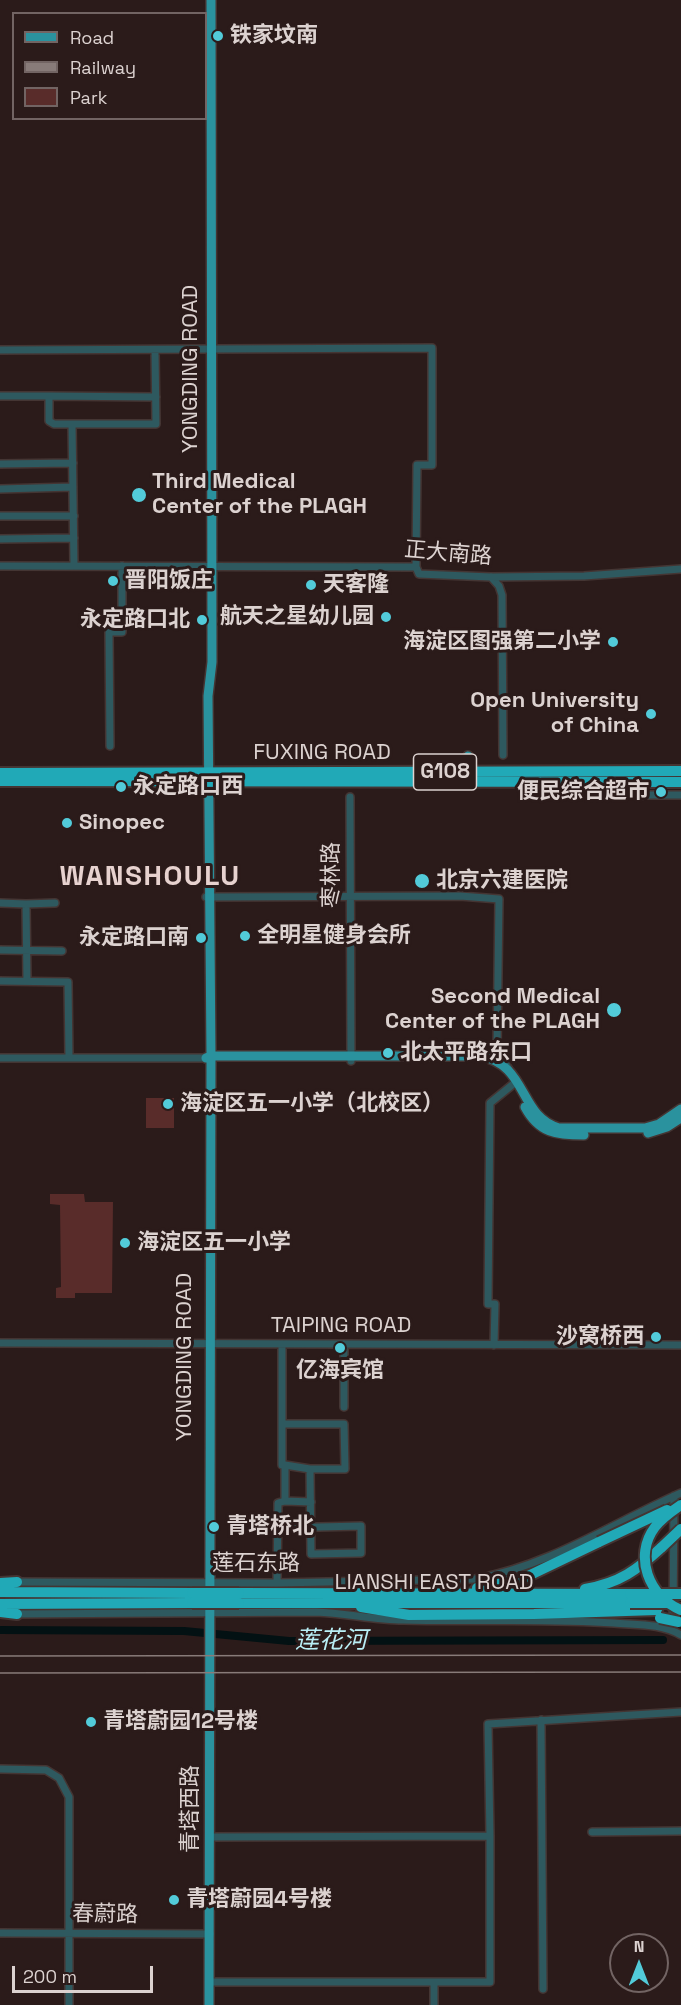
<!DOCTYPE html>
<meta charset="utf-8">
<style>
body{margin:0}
#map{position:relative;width:681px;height:2005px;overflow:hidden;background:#2b1b1a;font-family:"Space Grotesk",sans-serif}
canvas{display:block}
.legend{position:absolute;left:12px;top:12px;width:195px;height:108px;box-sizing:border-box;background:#2b1b1a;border:2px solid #726463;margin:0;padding:8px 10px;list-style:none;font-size:18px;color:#dcd2d0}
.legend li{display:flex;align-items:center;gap:12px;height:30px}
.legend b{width:30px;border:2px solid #726463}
.north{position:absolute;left:609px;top:1933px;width:60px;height:60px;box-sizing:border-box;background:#2b1b1a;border:2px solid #726463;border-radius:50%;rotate:0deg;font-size:16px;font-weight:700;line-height:24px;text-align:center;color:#dcd2d0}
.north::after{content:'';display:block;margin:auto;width:21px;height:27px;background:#52cbd9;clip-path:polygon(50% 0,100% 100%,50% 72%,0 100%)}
.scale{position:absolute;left:12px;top:1966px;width:141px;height:27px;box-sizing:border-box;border:3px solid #dcd2d0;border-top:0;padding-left:8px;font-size:18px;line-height:21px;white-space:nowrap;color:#dcd2d0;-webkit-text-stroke:4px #2b1b1a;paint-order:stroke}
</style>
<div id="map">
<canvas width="681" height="2005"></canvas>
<ul class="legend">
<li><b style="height:8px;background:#2a929e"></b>Road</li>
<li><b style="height:8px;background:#887b79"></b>Railway</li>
<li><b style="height:16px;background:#592c2a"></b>Park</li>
</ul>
<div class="north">N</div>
<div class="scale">200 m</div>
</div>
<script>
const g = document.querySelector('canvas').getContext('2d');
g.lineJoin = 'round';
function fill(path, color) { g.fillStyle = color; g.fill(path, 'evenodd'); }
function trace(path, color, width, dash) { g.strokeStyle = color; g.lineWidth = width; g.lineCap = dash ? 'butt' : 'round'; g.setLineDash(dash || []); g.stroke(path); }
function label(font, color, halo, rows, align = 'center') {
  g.font = font + ' "Space Grotesk","Noto Sans SC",sans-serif'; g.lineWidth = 6; g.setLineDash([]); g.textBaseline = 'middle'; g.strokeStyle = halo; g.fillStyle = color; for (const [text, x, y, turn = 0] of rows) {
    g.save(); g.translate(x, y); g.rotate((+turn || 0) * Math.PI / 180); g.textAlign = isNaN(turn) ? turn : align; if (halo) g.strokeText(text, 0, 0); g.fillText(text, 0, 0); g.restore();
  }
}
fill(new Path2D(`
 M146,1098H174V1128H146Z
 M50,1194H84L85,1202H113L112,1293H75V1298H56V1288L61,1287L60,1205L50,1204Z`), '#592c2a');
trace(new Path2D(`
 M0,1630L184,1631L289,1641L663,1640`), '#031113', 8);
const minor = new Path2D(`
 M0,350L432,348V465H417L416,567
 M155,350L156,424H54L49,421V396L156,397
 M0,396H49
 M72,424L74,566
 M0,464L73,463
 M0,489L73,487
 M0,516H74
 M0,539L74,538
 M0,566L416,567
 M416,567L419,574L491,577L584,576L681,569
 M491,577L499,586L502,595L503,755
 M110,746L109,632H122V566
 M641,795H681
 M350,797L351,1061
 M206,897L460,896L499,899L497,1049L508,1068
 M0,903L26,904L27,981
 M26,904L55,903
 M0,950L62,951
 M0,981L68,982L69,1058
 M0,1058H206
 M0,1343L681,1345
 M344,1344V1407
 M494,1345L495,1304H488L490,1103L517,1081
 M282,1424H344L345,1469H310L285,1465
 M285,1501L311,1502
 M277,1528L361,1526V1553L311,1554L310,1469
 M15,1582L277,1583L475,1579C549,1566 613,1523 681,1493
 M277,1583L278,1503L285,1501V1465H282V1344
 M14,1614L316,1612C346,1613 374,1620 403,1620C473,1622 544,1618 614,1623C636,1625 661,1623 681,1635
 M673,1622L674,1496
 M541,1720L543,1989
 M0,1769L46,1770L59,1778L69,1797V2005
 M592,1832L681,1831
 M490,1836L488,1724L681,1712
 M0,1933L210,1934
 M209,1982H490V1836L210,1837
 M434,1983V2005`);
const major = new Path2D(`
 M457,772L468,756
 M641,795V782
 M206,1058L211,1056H480C528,1064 518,1116 559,1128H645L659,1124L681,1109
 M525,1107C539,1133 556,1135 584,1135
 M648,1133L667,1127L681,1118
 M209,2005L211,1056L208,696L212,662L211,0`);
const highway = new Path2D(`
 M0,773L681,771
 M0,781L681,782
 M0,1583L17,1582
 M477,1588L526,1577L599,1542
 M585,1589C620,1583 637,1570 662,1547
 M0,1592L192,1593
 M239,1593L630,1594
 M239,1603H630
 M0,1604L192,1603
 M361,1607L409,1615L534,1614L657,1610
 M0,1612L17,1614`);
trace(minor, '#443533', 10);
trace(major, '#443533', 12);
trace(highway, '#443533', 14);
trace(minor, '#2e595f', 7);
trace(major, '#2a929e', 9);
trace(highway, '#21a9b7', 10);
trace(new Path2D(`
 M0,1656L681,1655
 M0,1673L681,1672`), '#887b79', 1.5);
const highwayBridge = new Path2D(`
 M681,1505C672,1511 662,1518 655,1527C633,1556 649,1597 681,1610
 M599,1542L667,1510
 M662,1547L681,1529
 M192,1593H239
 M630,1594H681
 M192,1603H239
 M630,1603H669
 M660,1618L679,1622`);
trace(highwayBridge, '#443533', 14, []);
trace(highwayBridge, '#21a9b7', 10);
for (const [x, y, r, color] of [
 [218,36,6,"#52cbd9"],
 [139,495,8,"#52cbd9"],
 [113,581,6,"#52cbd9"],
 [311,585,6,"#52cbd9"],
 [386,617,6,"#52cbd9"],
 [202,620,6,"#52cbd9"],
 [613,642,6,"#52cbd9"],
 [651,714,6,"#52cbd9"],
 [121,787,6,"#52cbd9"],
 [661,792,6,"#52cbd9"],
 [67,823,6,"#52cbd9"],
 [422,881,8,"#52cbd9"],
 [245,936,6,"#52cbd9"],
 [201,938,6,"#52cbd9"],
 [614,1010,8,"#52cbd9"],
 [388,1053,6,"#52cbd9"],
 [168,1104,6,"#52cbd9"],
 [125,1243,6,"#52cbd9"],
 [656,1337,6,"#52cbd9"],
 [340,1348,6,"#52cbd9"],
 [214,1527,6,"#52cbd9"],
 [91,1722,6,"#52cbd9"],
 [174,1900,6,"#52cbd9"]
]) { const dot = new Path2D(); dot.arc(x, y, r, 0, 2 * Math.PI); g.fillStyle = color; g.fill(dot); trace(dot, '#2b1b1a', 2); }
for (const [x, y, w] of [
 [445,772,63]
]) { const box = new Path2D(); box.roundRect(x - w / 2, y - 18, w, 36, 4.5); g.fillStyle = '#2b1b1a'; g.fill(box); trace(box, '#dcd2d0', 1.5); }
label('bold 21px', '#dcd2d0', null, [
 ["G108",445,772]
]);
label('bold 22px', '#dcd2d0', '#2b1b1a', [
 ["铁家坟南",230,36],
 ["Third Medical",152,482],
 ["Center of the PLAGH",152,507],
 ["晋阳饭庄",125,581],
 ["天客隆",323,585],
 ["航天之星幼儿园",374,617,"right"],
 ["永定路口北",190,620,"right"],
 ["海淀区图强第二小学",601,642,"right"],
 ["Open University",639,701,"right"],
 ["of China",639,726,"right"],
 ["永定路口西",133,787],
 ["便民综合超市",649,792,"right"],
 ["Sinopec",79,823],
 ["北京六建医院",436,881],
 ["全明星健身会所",257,936],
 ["永定路口南",189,938,"right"],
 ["Second Medical",600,997,"right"],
 ["Center of the PLAGH",600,1022,"right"],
 ["北太平路东口",400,1053],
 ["海淀区五一小学（北校区）",180,1104],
 ["海淀区五一小学",137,1243],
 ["沙窝桥西",644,1337,"right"],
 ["亿海宾馆",340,1371,"center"],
 ["青塔桥北",226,1527],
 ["青塔蔚园12号楼",103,1722],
 ["青塔蔚园4号楼",186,1900]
], 'left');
label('22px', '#dcd2d0', '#2b1b1a', [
 ["YONGDING ROAD",191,369,-90],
 ["正大南路",448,554,5],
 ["FUXING ROAD",322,753],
 ["枣林路",332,875,-90],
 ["TAIPING ROAD",341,1326],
 ["YONGDING ROAD",185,1357,-90],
 ["莲石东路",256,1564],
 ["LIANSHI EAST ROAD",434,1583],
 ["青塔西路",191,1809,-90],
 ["春蔚路",105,1915,1]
]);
label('italic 24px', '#b9eff6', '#2b1b1a', [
 ["莲花河",331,1641]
]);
g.letterSpacing = '1.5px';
label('bold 28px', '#e7d2cf', '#2b1b1a', [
 ["WANSHOULU",150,877]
]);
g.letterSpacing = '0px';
</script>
